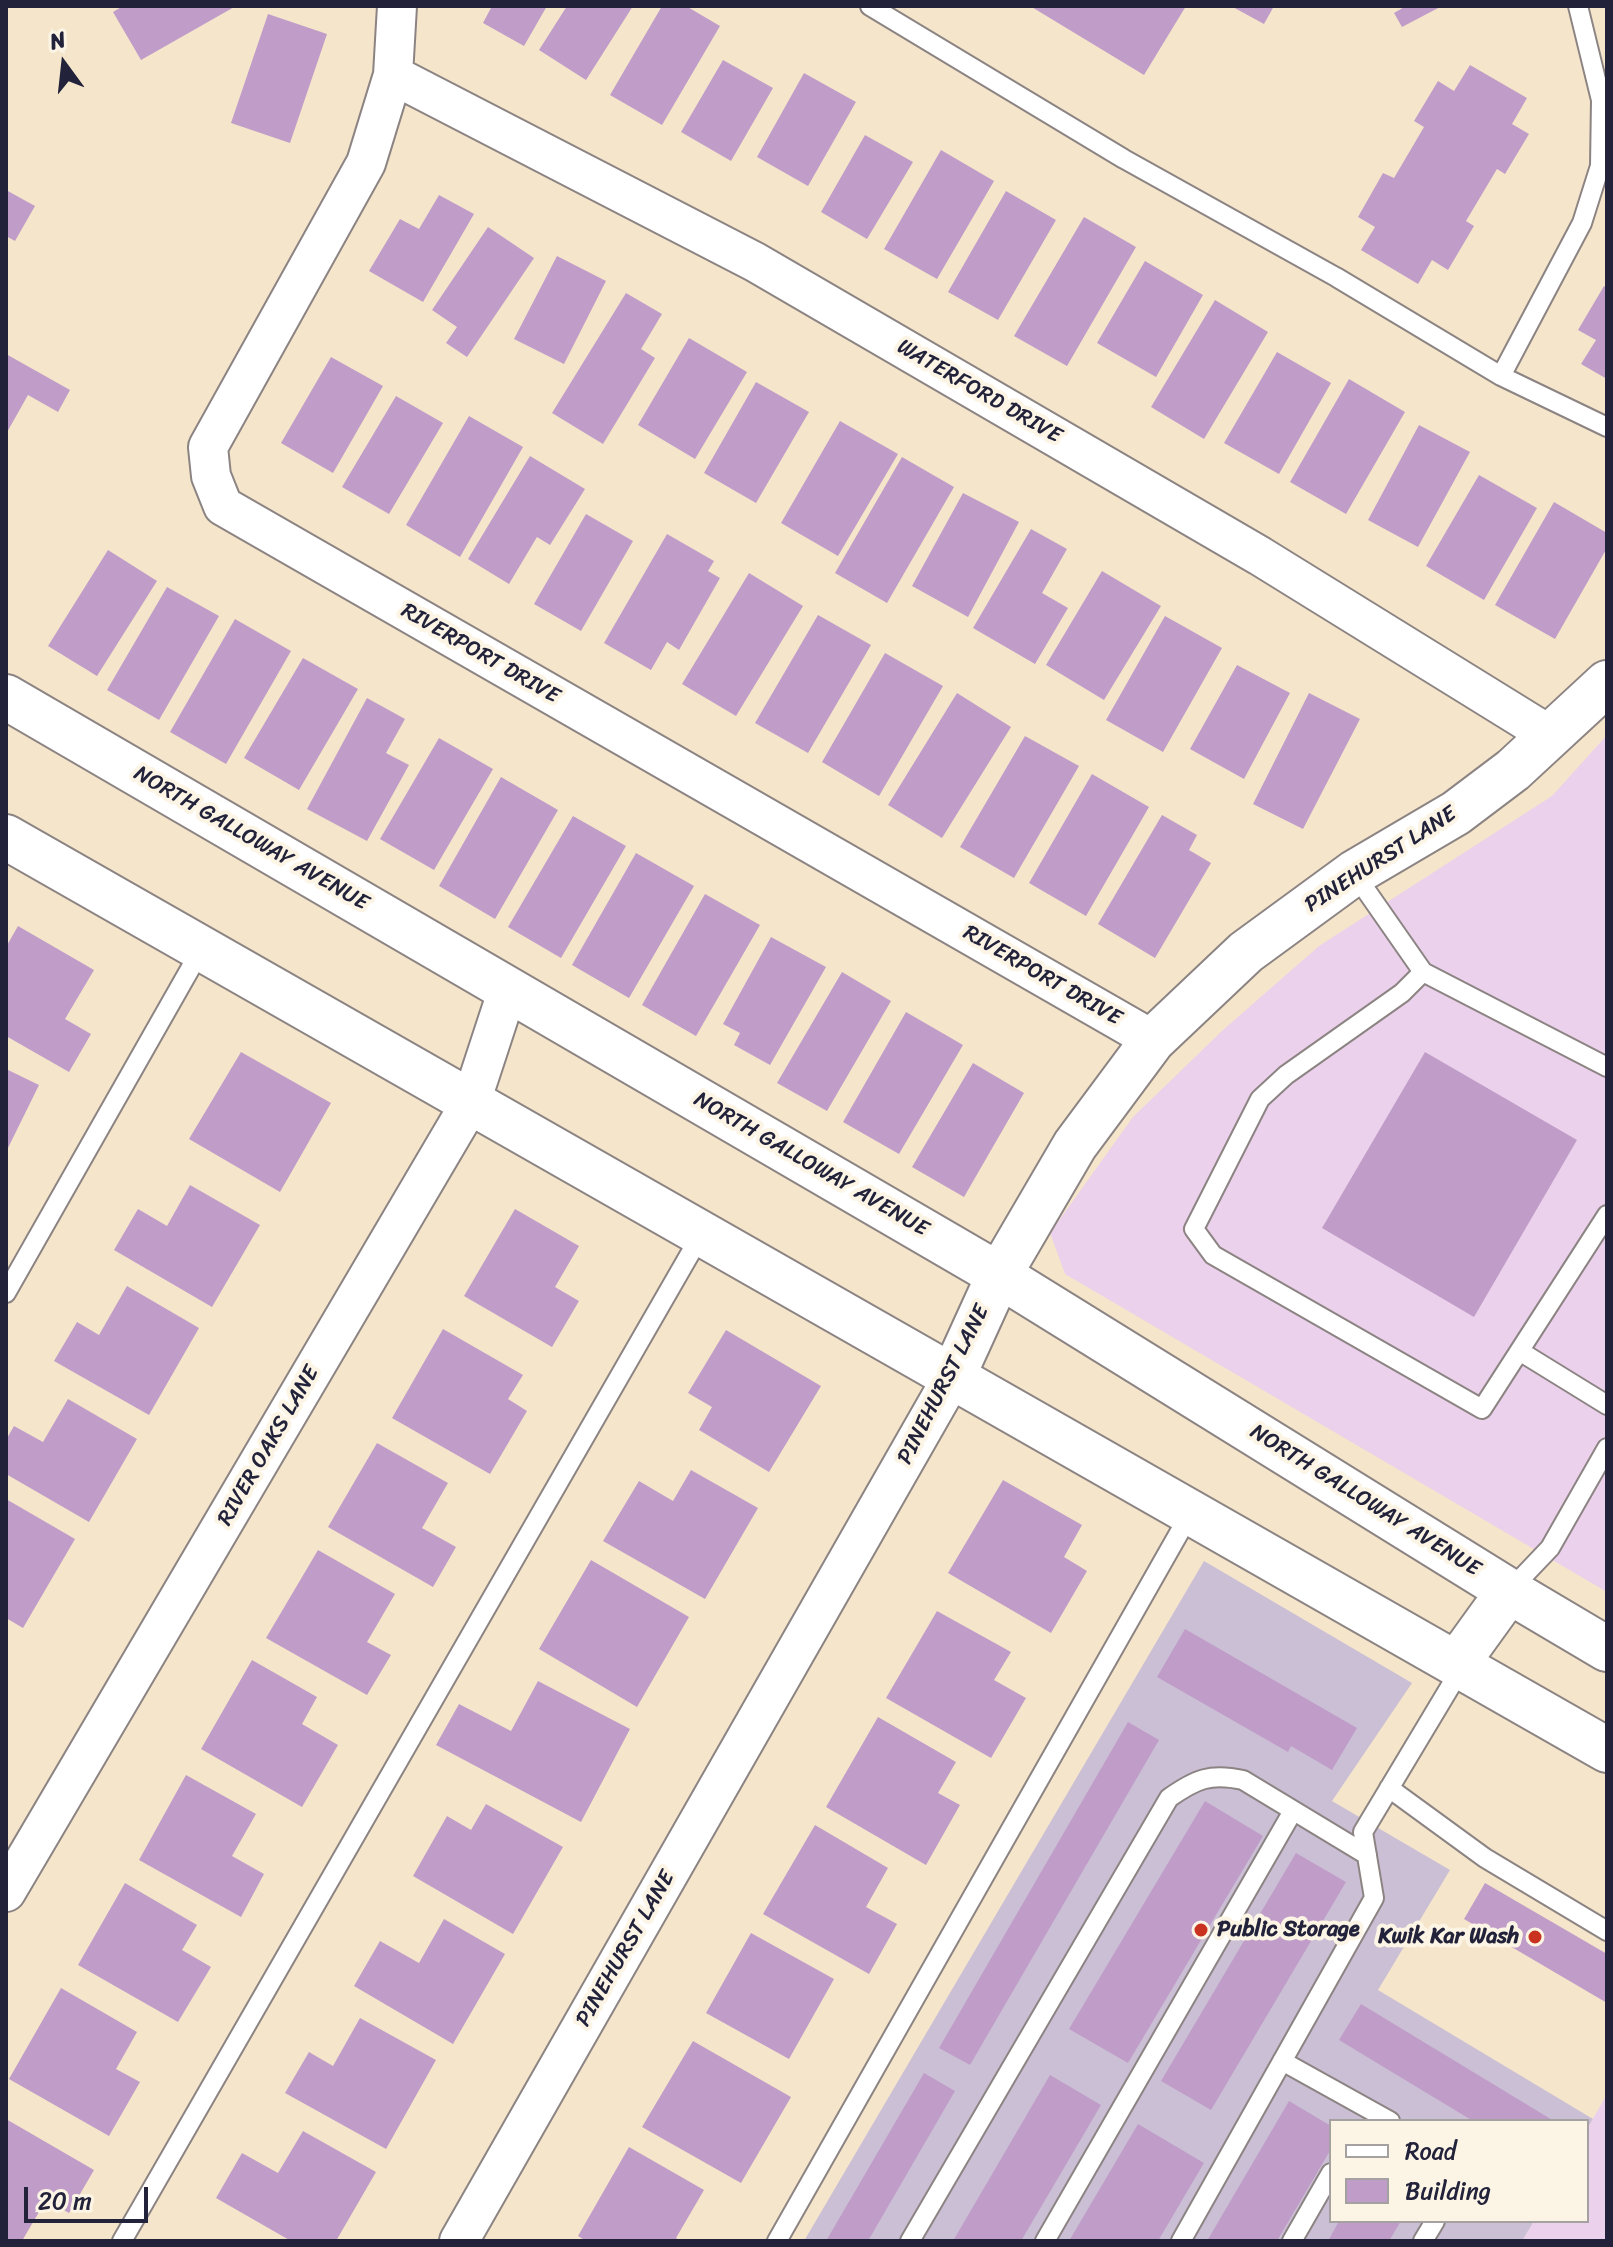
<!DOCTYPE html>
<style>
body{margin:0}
#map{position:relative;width:1613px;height:2247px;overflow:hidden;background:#f5e5cb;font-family:Sriracha,sans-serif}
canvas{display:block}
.frame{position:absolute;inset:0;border:8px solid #22223b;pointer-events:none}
.legend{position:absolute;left:1329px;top:2119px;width:260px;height:104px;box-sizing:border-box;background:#fcf5e5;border:2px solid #a5a1a1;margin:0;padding:10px 14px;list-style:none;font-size:24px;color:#22223b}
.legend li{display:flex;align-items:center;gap:16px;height:40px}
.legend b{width:40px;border:2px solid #a5a1a1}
.north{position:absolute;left:24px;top:24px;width:80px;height:80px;-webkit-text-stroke:6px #fcf5e5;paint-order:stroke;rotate:345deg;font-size:22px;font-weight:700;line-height:32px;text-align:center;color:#22223b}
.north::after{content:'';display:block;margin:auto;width:28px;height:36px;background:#22223b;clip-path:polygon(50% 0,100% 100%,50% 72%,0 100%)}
.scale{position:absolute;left:24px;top:2187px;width:124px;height:36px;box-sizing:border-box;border:4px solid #22223b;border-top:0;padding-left:10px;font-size:24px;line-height:28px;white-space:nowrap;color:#22223b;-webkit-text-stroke:6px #fcf5e5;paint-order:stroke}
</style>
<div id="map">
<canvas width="1613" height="2247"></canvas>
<div class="frame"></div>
<ul class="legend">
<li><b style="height:10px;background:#fff"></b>Road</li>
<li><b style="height:22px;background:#c09dc8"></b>Building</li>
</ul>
<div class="north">N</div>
<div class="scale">20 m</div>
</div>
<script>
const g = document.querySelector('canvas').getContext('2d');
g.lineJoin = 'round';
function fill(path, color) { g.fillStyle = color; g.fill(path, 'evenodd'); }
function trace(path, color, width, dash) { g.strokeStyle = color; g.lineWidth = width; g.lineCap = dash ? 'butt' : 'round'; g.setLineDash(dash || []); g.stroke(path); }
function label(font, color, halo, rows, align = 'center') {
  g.font = font + ' Sriracha,sans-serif'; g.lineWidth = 8; g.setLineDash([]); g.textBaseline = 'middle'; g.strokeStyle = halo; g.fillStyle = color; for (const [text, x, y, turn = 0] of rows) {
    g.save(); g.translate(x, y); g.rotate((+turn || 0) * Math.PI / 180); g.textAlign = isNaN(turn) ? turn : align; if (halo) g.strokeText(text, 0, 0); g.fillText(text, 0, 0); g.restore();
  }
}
fill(new Path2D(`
 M1607,735V1592L1065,1274L1050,1233L1133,1117L1223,1030L1319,946L1552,796Z
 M1607,2094V2241H1522L1534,2221H1587V2129Z`), '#ebd1eb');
fill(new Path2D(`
 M1204,1561L1412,1683L1332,1801L1450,1870L1378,1990L1593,2119L1587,2129V2121H1331V2221H1534L1522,2241H804Z`), '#cbbfd5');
fill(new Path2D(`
 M123,6H236L141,60L113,12Z
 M492,6H547L524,46L483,23Z
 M567,6H633L586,80L539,50Z
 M662,6H686L720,26L662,125L610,95Z
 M1030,6H1186L1144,75Z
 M1231,6H1274L1264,24Z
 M1406,6H1442L1402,27L1394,13Z
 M268,14L327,34L290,143L231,123Z
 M723,60L773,88L731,161L681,132Z
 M1470,65L1527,98L1512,124L1529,134L1505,174L1497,169L1466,221L1474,226L1448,270L1432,260L1418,284L1361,250L1375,227L1358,217L1383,173L1394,178L1424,127L1414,121L1438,81L1454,91Z
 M804,73L856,102L808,186L757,157Z
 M865,135L913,162L867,239L821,212Z
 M941,150L994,181L937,279L884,249Z
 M6,190L35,206L15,241L6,236Z
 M1006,191L1056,220L998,320L948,292Z
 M439,195L474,214L423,302L369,271L400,219L419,229Z
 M1084,217L1136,247L1067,366L1014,336Z
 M488,227L534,258L467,357L446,343L457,327L432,310Z
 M557,256L606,281L564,364L514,339Z
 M1145,261L1203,295L1156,377L1097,343Z
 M1604,286L1607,288V379L1581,364L1596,340L1578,330Z
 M626,293L662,314L641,349L655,358L603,444L552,413Z
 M1215,300L1268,332L1204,439L1151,407Z
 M689,338L747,372L695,459L638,425Z
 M1277,352L1331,383L1279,474L1224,443Z
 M6,354L70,390L58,412L28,395L6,434Z
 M331,357L383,386L333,473L281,443Z
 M1349,379L1405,412L1346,514L1290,482Z
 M756,382L809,412L756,503L704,473Z
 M396,396L443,423L389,514L342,487Z
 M469,416L523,447L460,557L406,525Z
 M840,421L898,454L838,556L781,523Z
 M1419,425L1470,452L1418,547L1368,520Z
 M530,456L585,489L550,545L537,537L509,584L468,559Z
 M902,457L954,487L887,603L835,573Z
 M1479,475L1537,508L1484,600L1426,566Z
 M963,493L1019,522L968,617L912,586Z
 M1554,502L1607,533V548L1555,639L1495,605Z
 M586,514L633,541L581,631L534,604Z
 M1031,529L1067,549L1042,593L1068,608L1035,664L973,628Z
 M667,534L714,561L708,571L720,578L679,650L667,642L651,670L604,643Z
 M108,550L157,581L97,676L48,646Z
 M1102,571L1161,606L1104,700L1046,665Z
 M749,573L803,606L736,716L682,684Z
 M167,587L219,616L159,720L107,690Z
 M818,615L871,645L808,753L755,723Z
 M1165,616L1222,648L1163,752L1106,720Z
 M235,619L291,651L226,764L170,732Z
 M885,653L943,686L879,796L822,762Z
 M303,658L358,689L299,790L244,758Z
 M1237,665L1290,693L1244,779L1190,749Z
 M957,693L1011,727L942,838L888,805Z
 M1309,693L1360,719L1303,829L1253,804Z
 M367,698L405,719L386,753L409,765L367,841L307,809Z
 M1025,736L1079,766L1014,878L960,847Z
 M439,738L493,769L434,870L380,839Z
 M1092,774L1149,807L1086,916L1029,883Z
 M501,777L558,810L495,919L439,886Z
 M1162,815L1197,835L1189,850L1211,863L1155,958L1098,924Z
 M573,816L626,846L561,958L508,927Z
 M636,853L694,886L629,998L572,965Z
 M705,894L760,925L696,1036L642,1005Z
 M18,926L94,970L65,1019L91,1034L69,1072L6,1036V947Z
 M771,937L826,967L770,1065L734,1045L740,1033L723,1024Z
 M842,972L891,1001L827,1111L777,1083Z
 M906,1012L963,1045L899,1154L843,1122Z
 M241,1052L331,1103L280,1192L189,1139Z
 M1425,1052L1577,1140L1474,1317L1322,1228Z
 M973,1063L1024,1093L964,1197L912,1167Z
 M6,1069L39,1085L6,1152Z
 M190,1185L260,1225L212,1307L114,1250L138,1209L167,1226Z
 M515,1209L579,1246L555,1287L579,1301L552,1347L464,1296Z
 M127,1286L199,1328L149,1415L54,1361L77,1322L99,1335Z
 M443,1329L523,1375L508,1399L527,1411L490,1474L392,1418Z
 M726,1330L821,1386L769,1472L699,1430L712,1407L688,1393Z
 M68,1399L137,1439L89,1522L6,1474V1440L14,1426L43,1442Z
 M377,1443L448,1483L422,1528L456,1547L433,1587L328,1527Z
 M691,1470L758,1508L705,1599L603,1541L639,1481L673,1501Z
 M1003,1480L1082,1525L1064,1557L1087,1571L1051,1633L948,1573Z
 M6,1499L75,1539L23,1628L6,1618Z
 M318,1550L395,1594L367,1642L391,1655L367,1695L266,1638Z
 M591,1560L689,1617L637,1707L539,1649Z
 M937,1611L1011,1652L994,1680L1026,1698L991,1758L886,1698Z
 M1185,1629L1357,1728L1332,1770L1291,1746L1288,1752L1157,1677Z
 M252,1660L317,1697L302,1724L338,1745L302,1807L201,1749Z
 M538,1681L630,1729L581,1822L436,1745L459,1704L511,1731Z
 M878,1717L956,1762L938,1793L960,1805L926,1865L826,1807Z
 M1128,1722L1159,1740L970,2065L939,2048Z
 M186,1775L256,1814L232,1856L264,1874L241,1917L139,1860Z
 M1205,1801L1263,1836L1128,2063L1069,2029Z
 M486,1804L563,1847L513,1934L413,1876L447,1816L471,1830Z
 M815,1825L888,1868L866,1907L897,1924L869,1974L763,1914Z
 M1296,1853L1346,1882L1211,2110L1161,2081Z
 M125,1883L197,1925L182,1950L211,1967L178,2022L78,1965Z
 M1485,1883L1607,1954V2003L1464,1919Z
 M444,1919L505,1954L453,2044L354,1986L380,1941L419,1963Z
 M751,1933L834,1979L789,2059L706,2013Z
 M61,1988L137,2032L116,2069L140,2082L109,2136L9,2079Z
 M1361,2004L1554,2121H1473L1339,2040Z
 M360,2018L436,2060L386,2149L285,2093L309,2052L333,2066Z
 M693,2041L791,2097L741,2183L642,2127Z
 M924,2073L955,2091L868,2241H826Z
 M1050,2075L1101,2105L1021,2241H953Z
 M1289,2101L1331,2126V2149L1277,2241H1207Z
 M6,2119L94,2170L69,2213L46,2200L22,2241L6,2239Z
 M1138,2124L1204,2163L1158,2241H1069Z
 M303,2131L376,2172L336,2241H291L216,2198L242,2153L278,2173Z
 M629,2147L704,2190L676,2238L681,2241H586L578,2236Z
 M1339,2221H1401L1389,2241H1328Z`), '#c09dc8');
const lane = new Path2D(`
 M870,6L1124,159L1336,277L1501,376L1607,427
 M1501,376L1582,223L1600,166L1601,100L1578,6
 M1354,873L1423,972L1607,1067
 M1423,972L1402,993L1286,1075L1260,1099L1194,1229L1213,1255L1482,1409L1607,1215
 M6,1293L202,948
 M1521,1352L1607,1405
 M1509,1591L1550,1548L1607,1448
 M1389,1788L1485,1858L1607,1931
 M1282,2061L1390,2121
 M122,2241L702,1233
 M777,2241L1191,1512
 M910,2241L1169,1798C1196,1779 1210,1773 1243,1780L1367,1855
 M1045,2241L1293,1811
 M1181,2241L1374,1898L1363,1832L1462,1667
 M1292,2241L1331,2173
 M1423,2241L1435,2221`);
const street = new Path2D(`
 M397,6L393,75L366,163L208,447L211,476L223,506L1153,1040
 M393,75L755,262L1260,556L1551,736
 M6,1892L471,1102L508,989
 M459,2241L953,1376`);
const secondary = new Path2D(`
 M6,697L999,1275L1509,1591L1607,1649
 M6,837L1607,1750
 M953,1376L999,1275L1075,1145L1153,1040L1246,952L1354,873L1456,813L1513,770L1607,683
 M1457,1663L1509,1591`);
trace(lane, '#8c8483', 22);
trace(street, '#8c8483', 42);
trace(secondary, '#8c8483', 48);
trace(lane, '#fff', 18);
trace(street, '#fff', 38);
trace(secondary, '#fff', 44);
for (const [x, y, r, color] of [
 [1201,1930,8,"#c8321e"],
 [1535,1937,8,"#c8321e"]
]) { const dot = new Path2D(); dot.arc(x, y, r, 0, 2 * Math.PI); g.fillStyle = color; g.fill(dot); trace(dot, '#fcf5e5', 3); }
label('22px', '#22223b', '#fcf5e5', [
 ["WATERFORD DRIVE",979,392,30],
 ["RIVERPORT DRIVE",480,654,30],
 ["NORTH GALLOWAY AVENUE",251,839,30],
 ["PINEHURST LANE",1381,860,-33],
 ["RIVERPORT DRIVE",1042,976,30],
 ["NORTH GALLOWAY AVENUE",811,1165,30],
 ["PINEHURST LANE",944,1385,-63],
 ["RIVER OAKS LANE",269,1446,-60],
 ["NORTH GALLOWAY AVENUE",1365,1501,32],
 ["PINEHURST LANE",626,1949,-60]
]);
label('bold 22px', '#22223b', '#fcf5e5', [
 ["Public Storage",1217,1930],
 ["Kwik Kar Wash",1519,1937,"right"]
], 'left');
</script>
